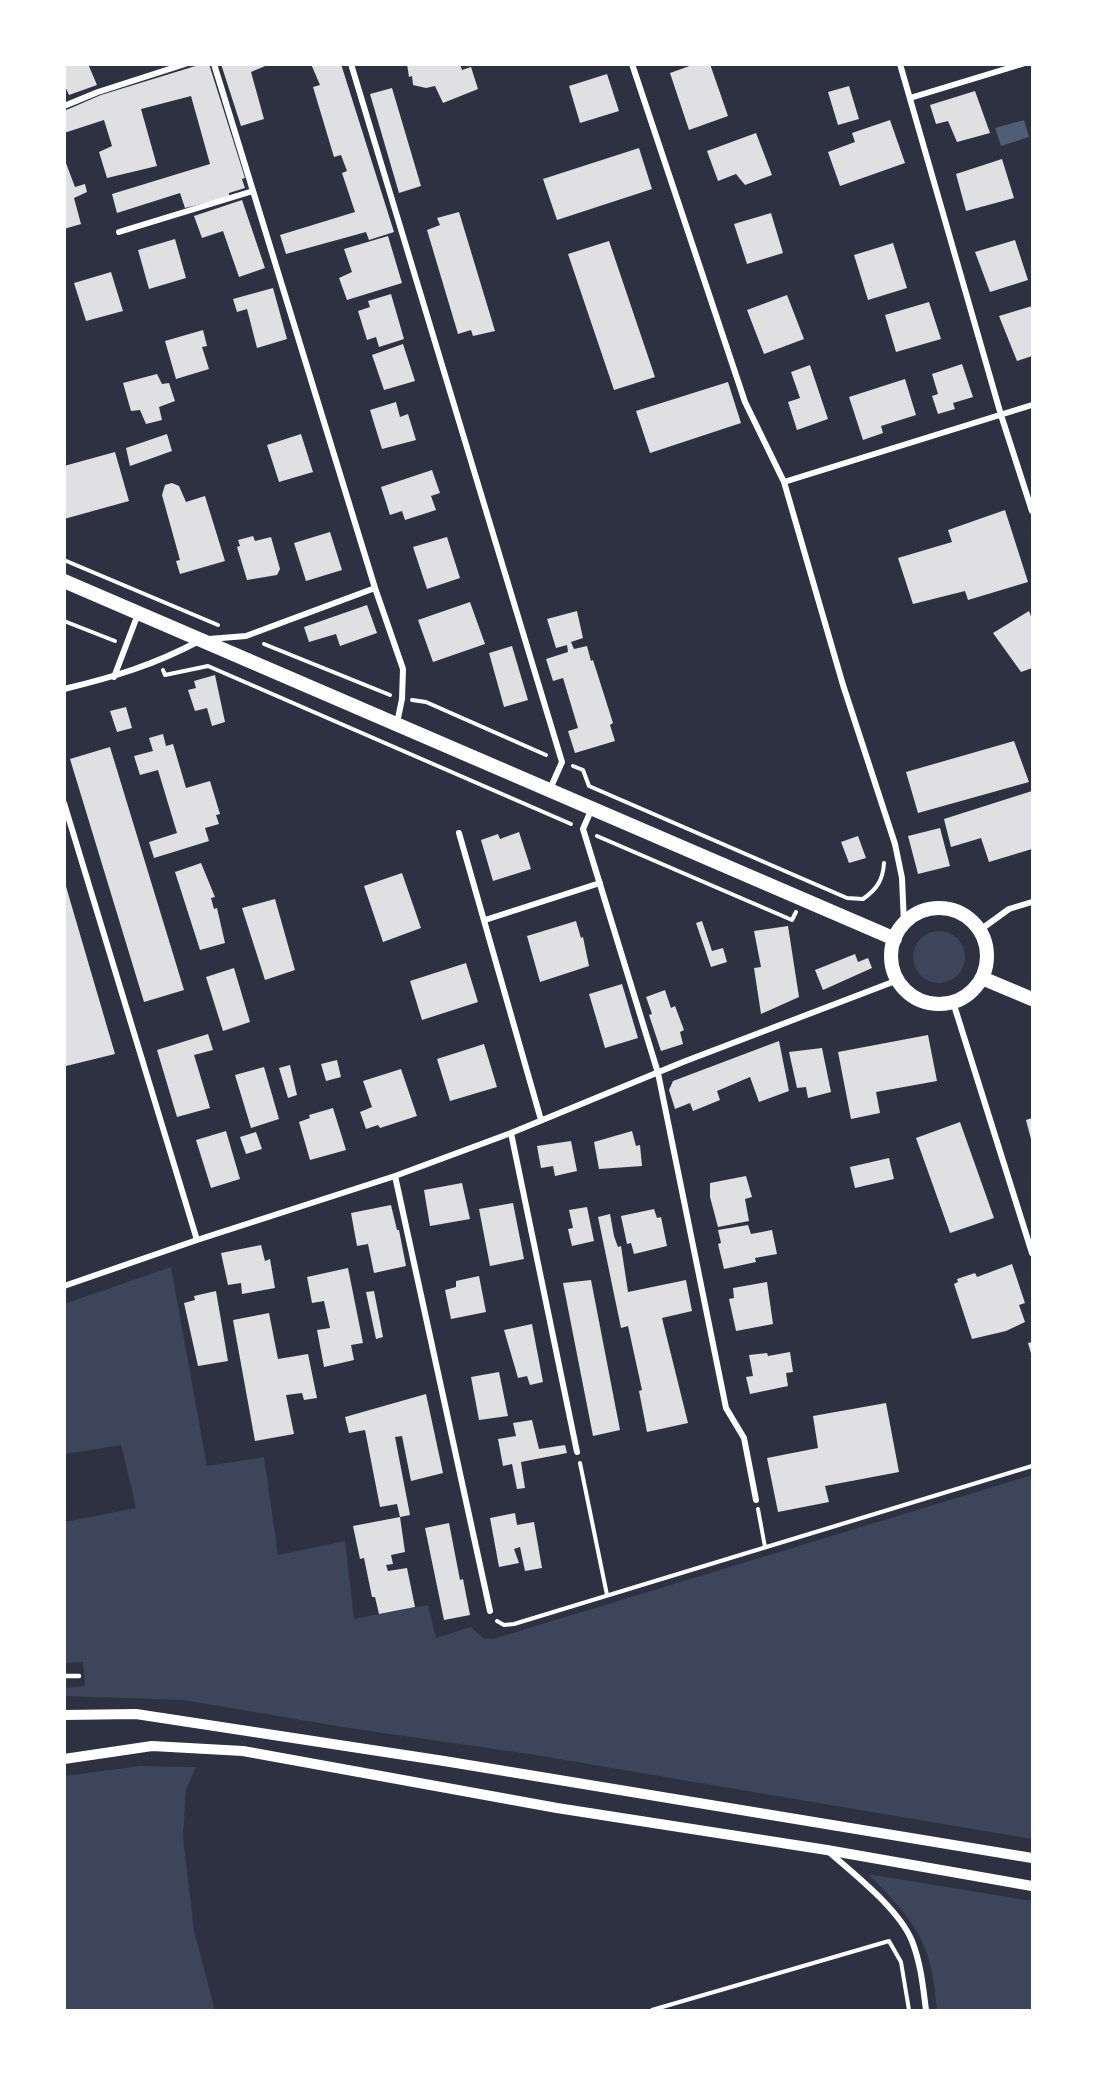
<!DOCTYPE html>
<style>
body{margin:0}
#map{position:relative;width:1097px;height:2075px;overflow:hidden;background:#2d3142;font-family:Barlow,sans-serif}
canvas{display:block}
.frame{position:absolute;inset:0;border:66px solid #fff;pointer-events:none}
</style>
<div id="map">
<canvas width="1097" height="2075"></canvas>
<div class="frame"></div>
</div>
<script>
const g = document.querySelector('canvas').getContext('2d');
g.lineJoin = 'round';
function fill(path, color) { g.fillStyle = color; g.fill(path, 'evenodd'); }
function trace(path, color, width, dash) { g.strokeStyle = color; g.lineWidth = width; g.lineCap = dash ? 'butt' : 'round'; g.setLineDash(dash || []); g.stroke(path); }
fill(new Path2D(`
 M913 957a26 26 0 1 1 52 0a26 26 0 1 1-52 0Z
 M171,1267L207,1466L264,1457L278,1555L345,1541L354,1619L428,1605L436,1638L471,1627L483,1638L493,1639L1032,1475V1839L529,1754L342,1727L183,1700L65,1696V1688L85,1686L83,1662L65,1663V1522L136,1508L121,1445L65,1454L64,1304Z
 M140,1766L196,1767L186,1790L183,1837L194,1931L215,2010H65V1776Z
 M868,1874L1032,1901V2010H937C935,1995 934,1979 930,1964C922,1928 893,1899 868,1874Z`), '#3c4559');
fill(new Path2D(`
 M1024,120L1029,137L1001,146L995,128Z`), '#4f5d75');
fill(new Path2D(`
 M64,64H88L97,85L69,95L64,84Z
 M202,64H209L245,178L242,179L245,188L229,193V197L185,208L180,193L117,213L112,194L210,164L191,96L141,109L157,166L107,178L99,152L112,146L104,120L64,133V111L101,95Z
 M221,64H270L251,72L264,119L241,126Z
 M311,64H341L394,232L369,240L366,232L286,254L280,235L355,212L342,173L347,171L341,155L334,157L313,87L320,85Z
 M407,64H460L462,70L471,67L478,89L443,103L435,86L426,88L413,85L412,76L409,77Z
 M695,64H710L728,116L689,130L670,73Z
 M607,74L619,111L580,123L569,86Z
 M849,86L859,119L838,125L828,92Z
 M392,88L421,186L399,193L370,94Z
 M975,91L990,133L957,142L948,121L936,124L930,105Z
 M890,120L905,163L840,186L828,152L855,142L852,133Z
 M756,133L772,175L745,185L736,174L718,181L707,151Z
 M639,148L652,189L557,220L543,179Z
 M64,158L75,187L85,184L87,192L74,198L81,224L64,229Z
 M1002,159L1014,198L966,211L956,174Z
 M242,200L265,268L239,277L223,231L202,238L194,216Z
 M459,212L495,331L473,336L471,330L458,334L427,230L440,225L437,218Z
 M771,213L783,253L747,264L734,224Z
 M388,236L402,283L347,300L339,278L352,272L344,249Z
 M175,239L186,278L149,289L138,250Z
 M1015,240L1028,280L990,292L975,252Z
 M609,241L655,377L614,390L568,254Z
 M893,243L907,288L868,300L854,255Z
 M111,272L123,311L86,321L74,283Z
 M273,288L287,339L257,348L247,309L237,312L233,299Z
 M391,294L404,339L379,347L376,337L367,340L358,311L370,307L368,301Z
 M787,295L804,339L764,354L747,310Z
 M929,302L941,339L896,352L885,315Z
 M1032,306V356L1017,361L999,316Z
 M203,330L207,346L202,347L209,369L176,379L165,341Z
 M403,344L415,381L384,390L372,355Z
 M962,364L973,397L953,403L955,409L938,414L932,396L938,394L932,374Z
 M810,365L828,419L797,430L788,402L800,398L791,372Z
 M157,374L162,384L169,383L175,401L159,407L162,420L146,424L140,410L131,411L123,383Z
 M905,379L916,415L881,426L883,433L863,440L849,397Z
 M728,382L741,423L650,453L636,411Z
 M396,402L400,417L408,414L416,440L382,449L370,410Z
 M167,434L172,451L130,466L126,448Z
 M301,434L313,472L279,482L267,445Z
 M115,452L129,501L64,519V466Z
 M432,470L440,493L431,496L436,510L405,520L402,511L390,515L381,487Z
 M172,483L179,486L186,502L205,496L225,561L180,574L176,561L180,560L162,495L165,485Z
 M1005,510L1028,582L968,600L965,591L913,604L898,558L952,542L948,530Z
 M330,532L342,570L306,581L294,543Z
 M253,536L255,541L271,537L280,569L277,575L247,580L237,547L240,546L238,540Z
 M447,537L460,578L427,589L413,547Z
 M470,602L485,644L433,662L418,620Z
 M367,605L377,633L340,646L336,634L309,642L304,627Z
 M577,611L583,638L571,642L574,649L587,646L591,661L593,660L613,723L610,725L615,741L575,753L568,731L578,728L563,678L553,681L546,659L568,652L567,645L556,648L547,619Z
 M1029,611L1032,619V668L1021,672L993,633Z
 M512,646L528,700L504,707L489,653Z
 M215,675L225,722L212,726L207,708L195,711L188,690L196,688L194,681Z
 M126,707L132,728L117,732L110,711Z
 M163,734L166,746L173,744L186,788L210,781L220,814L216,815L219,824L205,828L209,841L154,858L149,842L177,833L158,770L140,775L134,756L153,751L149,738Z
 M1014,741L1029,782L918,813L906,772Z
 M110,747L184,990L144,1002L70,759Z
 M1032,791V849L989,862L981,838L951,847L944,819Z
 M940,828L950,866L918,874L908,836Z
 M519,832L531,869L493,881L481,840L498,834L500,839Z
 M858,836L866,858L849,863L841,842Z
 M201,863L215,897L211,898L214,909L217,908L225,943L200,950L175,872Z
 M402,873L421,928L383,942L364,886Z
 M65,883L115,1054L66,1066L64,1061Z
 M275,899L295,970L265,980L242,908Z
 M576,921L581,938L583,937L589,966L540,982L527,936Z
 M702,921L712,951L723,948L727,962L711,967L696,923Z
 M788,926L799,997L761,1014L754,968L761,967L754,931Z
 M855,954L858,962L868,958L872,968L823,990L815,970Z
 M466,963L478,1002L422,1020L410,981Z
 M234,968L250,1022L223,1031L206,977Z
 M622,984L638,1038L605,1048L589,994Z
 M665,990L671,1008L675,1006L684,1030L680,1032L683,1044L661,1051L649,1015L652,1014L646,997Z
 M208,1034L213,1050L194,1055L210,1108L177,1117L157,1050Z
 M928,1035L937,1081L876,1092L880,1113L851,1119L838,1052Z
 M779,1041L789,1091L759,1102L750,1077L717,1091L720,1100L693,1111L690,1103L675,1109L669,1090L673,1081Z
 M484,1044L497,1087L450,1101L437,1059Z
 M822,1048L831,1092L808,1098L806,1087L797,1088L789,1052Z
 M337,1060L341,1077L326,1081L321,1064Z
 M290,1065L297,1095L288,1098L279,1068Z
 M264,1067L279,1119L251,1128L235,1075Z
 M401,1069L417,1116L380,1128L378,1125L366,1129L360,1112L372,1107L363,1081Z
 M333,1108L346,1150L310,1160L299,1122L310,1118L309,1115Z
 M1032,1118V1143L1026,1120Z
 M960,1122L994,1218L950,1233L916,1138Z
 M226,1131L240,1179L211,1188L196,1140Z
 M632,1131L636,1146L640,1145L642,1166L599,1169L594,1142Z
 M256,1132L262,1149L246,1154L240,1137Z
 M571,1141L577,1171L555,1176L553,1166L541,1168L537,1146Z
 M889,1158L894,1179L855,1188L850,1167Z
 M746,1176L752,1197L745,1199L749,1221L718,1227L710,1197V1183Z
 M462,1183L470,1219L430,1226L424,1190Z
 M513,1203L524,1259L490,1266L479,1209Z
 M391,1205L397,1230H399L406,1266L374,1273L368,1244L357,1246L351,1213Z
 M587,1207L594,1241L572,1246L568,1229L573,1228L569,1210Z
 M654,1209L657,1218L661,1217L667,1246L634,1254L631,1243L627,1244L621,1216Z
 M610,1214L614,1236L618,1247L621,1246L628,1292L686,1280L692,1311L662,1318L688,1423L647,1432L639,1391L642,1390L628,1326L621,1328L598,1217Z
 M748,1225L751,1234L772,1230L777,1254L755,1258L756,1262L724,1269L718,1244L721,1243L718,1230Z
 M261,1245L265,1261L270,1259L275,1288L242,1294L241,1283L228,1285L221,1253Z
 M1012,1264L1025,1303L1019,1305L1025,1322L1006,1331L972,1339L954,1284L958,1282L957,1279L975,1273L977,1277Z
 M348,1268L363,1343L351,1345L354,1360L324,1367L317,1330L330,1328L324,1301L312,1303L307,1277Z
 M479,1276L486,1312L451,1319L445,1290L456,1287V1281Z
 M591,1280L620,1430L593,1436L563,1283Z
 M767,1282L773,1324L736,1331L729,1299L734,1298L733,1288Z
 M216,1291L228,1361L198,1366L184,1303L195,1300L194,1296Z
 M374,1291L383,1337L376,1339L366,1292Z
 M269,1313L278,1359L308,1354L317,1398L304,1400L302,1393L286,1395L294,1434L255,1441L233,1320Z
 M532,1324L543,1382L530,1385L527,1376L518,1378L504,1330Z
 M1032,1342V1357L1028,1343Z
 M790,1352L793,1372L786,1373L788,1386L750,1394L746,1377L753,1376L749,1355L767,1353L768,1356Z
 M499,1372L508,1416L479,1420L471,1377Z
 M426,1394L443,1473L411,1481L402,1436L395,1437L410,1515L400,1517L397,1504L380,1507L365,1430L349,1433L345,1417Z
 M886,1403L899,1472L825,1486L829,1502L778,1512L767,1458L818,1448L813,1416Z
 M532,1420L539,1449L565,1445L567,1453L521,1462L525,1488L517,1489L512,1464L503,1466L498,1439L516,1436L513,1423Z
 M515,1513L517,1525L534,1522L542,1568L525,1571L520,1547L514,1549L519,1563L499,1567L490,1518Z
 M400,1517L405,1552L391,1555L393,1564L386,1565L388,1571L407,1568L415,1607L379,1614L375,1597H372L364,1558L360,1559L353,1526Z
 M449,1523L460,1580L463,1579L470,1615L444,1620L425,1528Z`), '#e0e0e3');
trace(new Path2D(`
 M64,560L218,625
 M64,621L115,641
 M264,644L390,695
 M163,670L165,675L208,666L571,824
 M412,700L426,702L546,755
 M573,766L583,770L589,786L847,898L863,899C877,889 883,880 884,863
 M597,836L792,920L796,912
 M580,1463L607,1595
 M758,1509L765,1547
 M497,1621L504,1625L514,1624L1032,1466
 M652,2010L889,1941L901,1962L909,2010`), '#fff', 4);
trace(new Path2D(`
 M64,1676H79`), '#fff', 4.5);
trace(new Path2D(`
 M214,64L375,588L403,669L402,699L397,723
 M351,64L562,762L550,789
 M632,64L745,402L784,482L843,685L895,844L902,878L904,924
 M900,64L1001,415L1032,511
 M910,98L1022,64
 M64,106L98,92L185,64
 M119,232L253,191
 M784,482L1032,405
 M209,639L246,636L375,588
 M114,677L138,614
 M64,689C114,677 154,665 199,641
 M64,803L197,1240
 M592,808L583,829L658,1073L726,1408L744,1438L756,1500
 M459,833L541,1120
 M485,920L600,883
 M980,930L1009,909L1032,902
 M953,1002L1032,1253
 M511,1133L577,1452
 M395,1176L490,1611
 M64,1286L197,1240L395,1176L511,1133L683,1062L898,980
 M829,1852C855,1875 899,1909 912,1941C921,1964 923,1987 926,2010`), '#fff', 6);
trace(new Path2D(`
 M64,1715L136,1714L444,1761L1032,1858
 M64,1759L152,1746L243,1751L557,1808L827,1850L1032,1886`), '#fff', 10);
trace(new Path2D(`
 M64,581L895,939
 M891 956a48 48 0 1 1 96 0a48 48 0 1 1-96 0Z
 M982,978L1032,999`), '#fff', 14);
</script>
